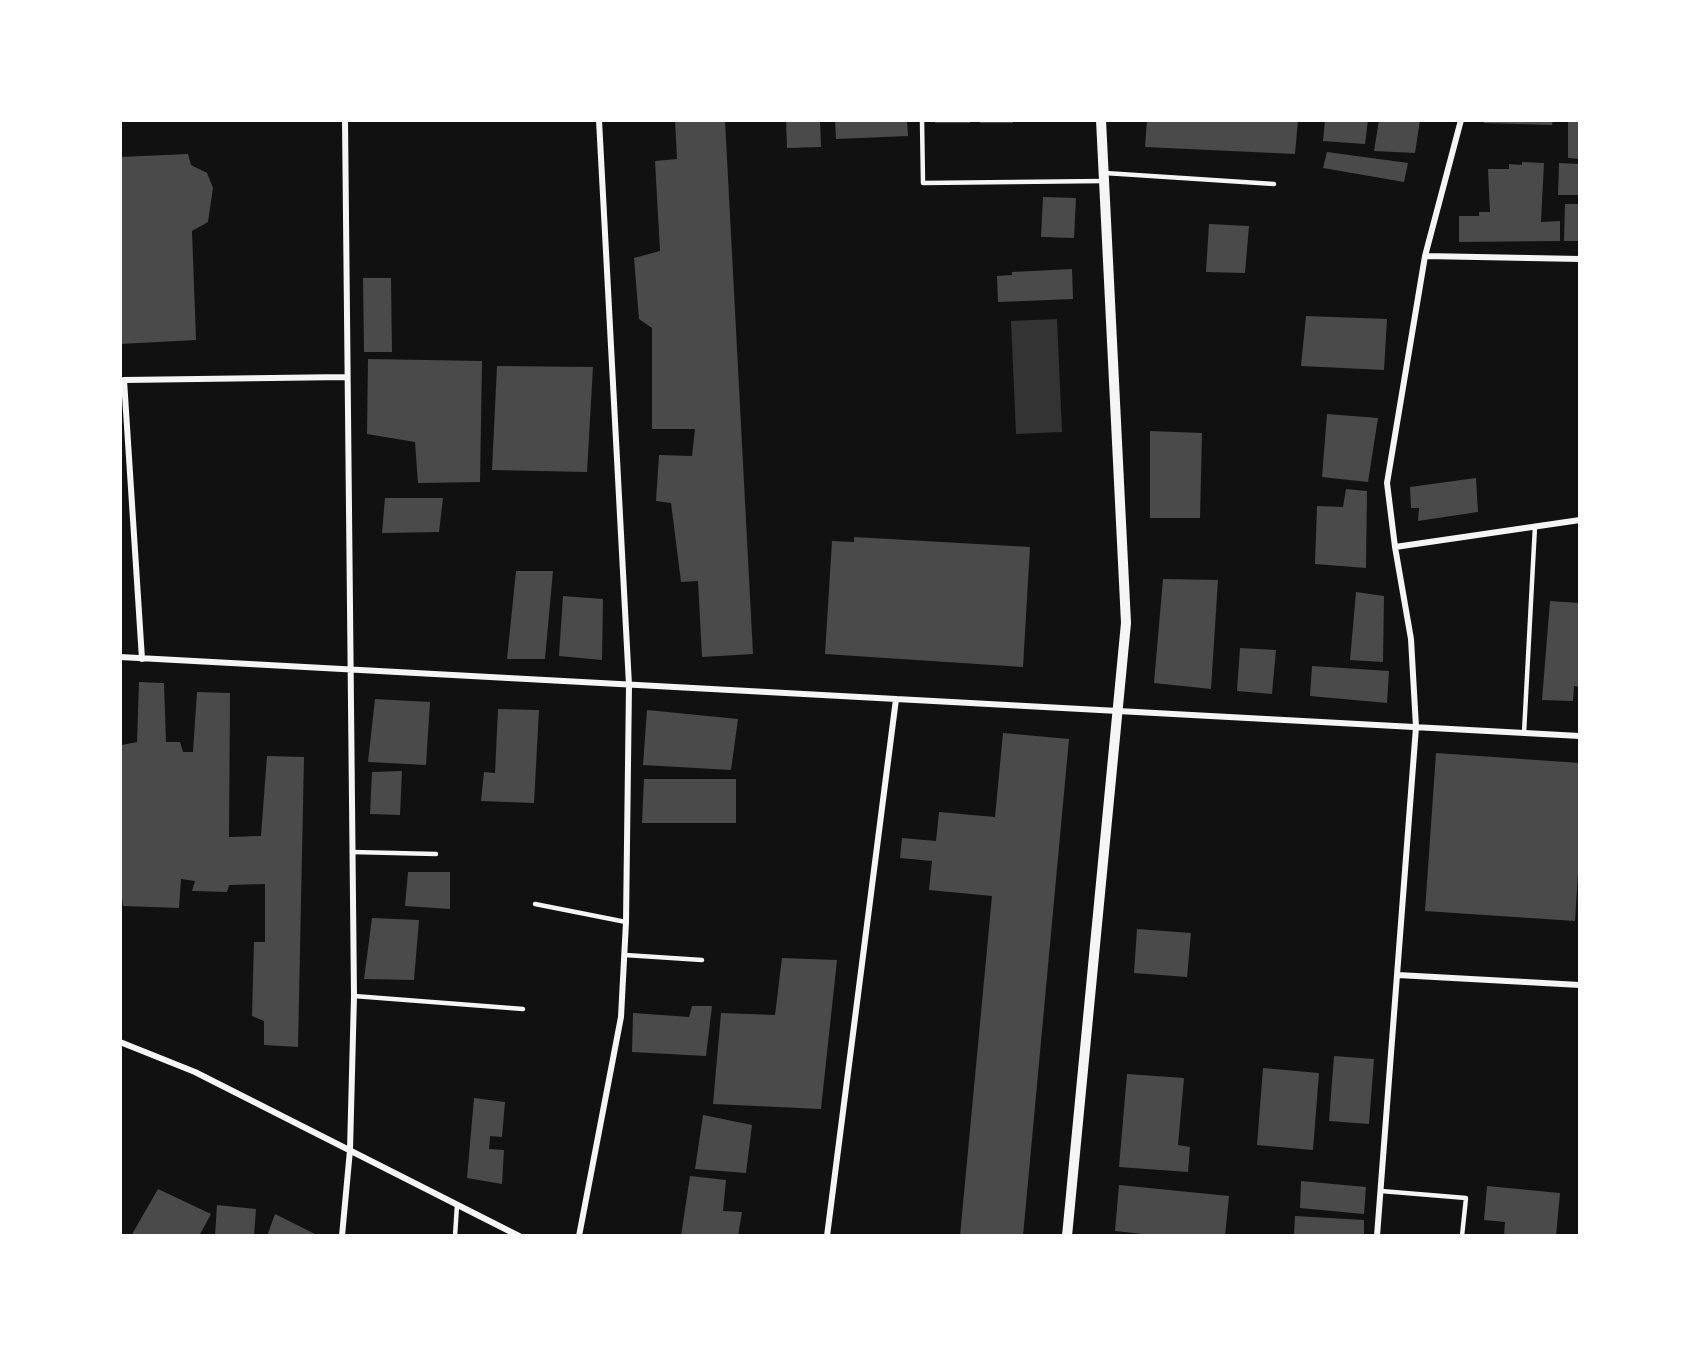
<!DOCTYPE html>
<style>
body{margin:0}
#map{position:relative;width:1700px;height:1356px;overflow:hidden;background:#111;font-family:Commissioner,sans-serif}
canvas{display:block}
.frame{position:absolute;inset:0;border:122px solid #fff;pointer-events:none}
</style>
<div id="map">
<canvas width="1700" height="1356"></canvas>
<div class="frame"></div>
</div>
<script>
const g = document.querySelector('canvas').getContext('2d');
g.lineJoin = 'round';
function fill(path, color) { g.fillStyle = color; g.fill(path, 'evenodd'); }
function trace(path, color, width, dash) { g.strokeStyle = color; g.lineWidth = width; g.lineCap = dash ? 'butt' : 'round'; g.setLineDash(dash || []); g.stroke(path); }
fill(new Path2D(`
 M1057,319L1062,432L1016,434L1011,321Z`), '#333');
fill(new Path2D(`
 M675,120H725L753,654L702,657L698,581L681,582L671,503L656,501L659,455L692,456L695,429H652V328L639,319L634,258L660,251L655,161L677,159Z
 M786,120H820L821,147L787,148Z
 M835,120H907L908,136L836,139Z
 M935,120H970V123H935Z
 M980,120H1013V123H980Z
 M1147,120H1298L1295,154L1145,147Z
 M1325,120H1368L1365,144L1323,141Z
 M1379,120H1420L1415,153L1374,151Z
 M1484,120H1553L1552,125L1484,123Z
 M1568,120H1580V159L1568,158Z
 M1327,152L1408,163L1404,182L1323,168Z
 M188,154L191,165L207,173L213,188L208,222L192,231L196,340L120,344V157Z
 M1522,162L1544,163L1541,222L1560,221V241L1459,242V216H1479V212H1490L1488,169H1509V164L1522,165Z
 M1559,163L1580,164V195H1558Z
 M1043,197L1076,198L1074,238L1041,237Z
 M1565,204H1580V241H1564Z
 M1209,224L1249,226L1245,273L1206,272Z
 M1072,269L1073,299L998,302L997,276L1012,275V272Z
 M363,278H391L392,352H364Z
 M1306,316L1387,319L1384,370L1301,366Z
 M368,359L482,361L480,482L418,483L415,442L367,434Z
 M497,366L593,367L587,472L492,470Z
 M1327,414L1378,418L1368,482L1322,477Z
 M1150,431L1202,433L1200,518H1150Z
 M1476,478L1478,512L1418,521L1419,508H1411L1410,487Z
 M1346,489L1367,491L1366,568L1315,564L1317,506L1343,507Z
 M385,498H443L439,532L382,533Z
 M854,537L1030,547L1023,667L825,654L832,541L854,542Z
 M516,571H553L545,659H507Z
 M1163,579L1218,580L1211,689L1154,683Z
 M1356,592L1384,596L1383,662L1350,660Z
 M563,596L603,599L602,660L559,656Z
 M1550,601L1580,603V687L1574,686L1573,701L1542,700Z
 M1240,648L1276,650L1272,694L1237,691Z
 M1312,666L1389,671L1387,703L1310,696Z
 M139,682L164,683L166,742H180L183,752H193L197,692L230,693L229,837L261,836L267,756L304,757L298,1047L264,1045V1021L252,1016L254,942H265V884L229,885L227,892L192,891L195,881L181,879L179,908L123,906L120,879V755L122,745L137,742Z
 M375,699L430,702L426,765L368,762Z
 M498,709L539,710L534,803L481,801L484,772L495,773Z
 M647,710L738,719L731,770L643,765Z
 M1003,733L1069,739L1023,1236H960L992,896L929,890L932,861L900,858L902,838L936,841L939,812L995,817Z
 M1436,753L1580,763V841L1575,921L1425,911Z
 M402,771L400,815L370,814L372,772Z
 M644,779H736V823H642Z
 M408,872H450V909L405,906Z
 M372,918L419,920L414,980L364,979Z
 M1137,929L1191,933L1187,977L1134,973Z
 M782,958L837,960L821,1109L713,1104L721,1013L775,1015Z
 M692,1006H712L706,1056L632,1052L633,1013L689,1017Z
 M1334,1056L1374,1059L1369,1124L1329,1121Z
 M1263,1068L1319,1073L1313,1150L1257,1145Z
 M1127,1074L1184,1078L1178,1145L1190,1147L1188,1172L1119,1167Z
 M474,1098L505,1102L502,1137L490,1136L489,1149L504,1150L502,1184L467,1178Z
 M703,1115L752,1125L746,1173L695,1169Z
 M690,1176L726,1180L723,1211L742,1212L738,1236H681Z
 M1301,1181L1366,1187L1364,1214L1300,1208Z
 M1119,1185L1229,1196L1225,1236H1161L1115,1231Z
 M1487,1186L1560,1193L1556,1236H1504L1505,1222L1484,1220Z
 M158,1189L211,1214L199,1236H131Z
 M217,1205L256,1209L254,1236H215Z
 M275,1214L319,1236H267Z
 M1295,1216L1364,1220V1236H1294Z`), '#4a4a4a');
trace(new Path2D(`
 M922,120L923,183L1103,181
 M1105,173L1274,184
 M1524,733L1535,526
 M352,852L436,854
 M535,904L626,922
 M625,955L702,960
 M354,996L523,1009
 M1381,1191L1466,1198L1462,1236
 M455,1236L457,1205`), '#f5f5f5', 4.5);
trace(new Path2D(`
 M1425,256L1580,259
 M1395,547L1580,520
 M120,657L1580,736
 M142,659L124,380L345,377
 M1398,975L1580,985
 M120,1042L195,1072L519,1236
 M342,1236L350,1150L354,996L345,120
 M579,1236L621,1017L626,922L629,685L599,120
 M827,1236L896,699
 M1377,1236L1416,727L1411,639L1395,547L1387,483L1425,256L1461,120`), '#f5f5f5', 6);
trace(new Path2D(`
 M1067,1236L1126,623L1101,120`), '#f5f5f5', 10);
</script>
